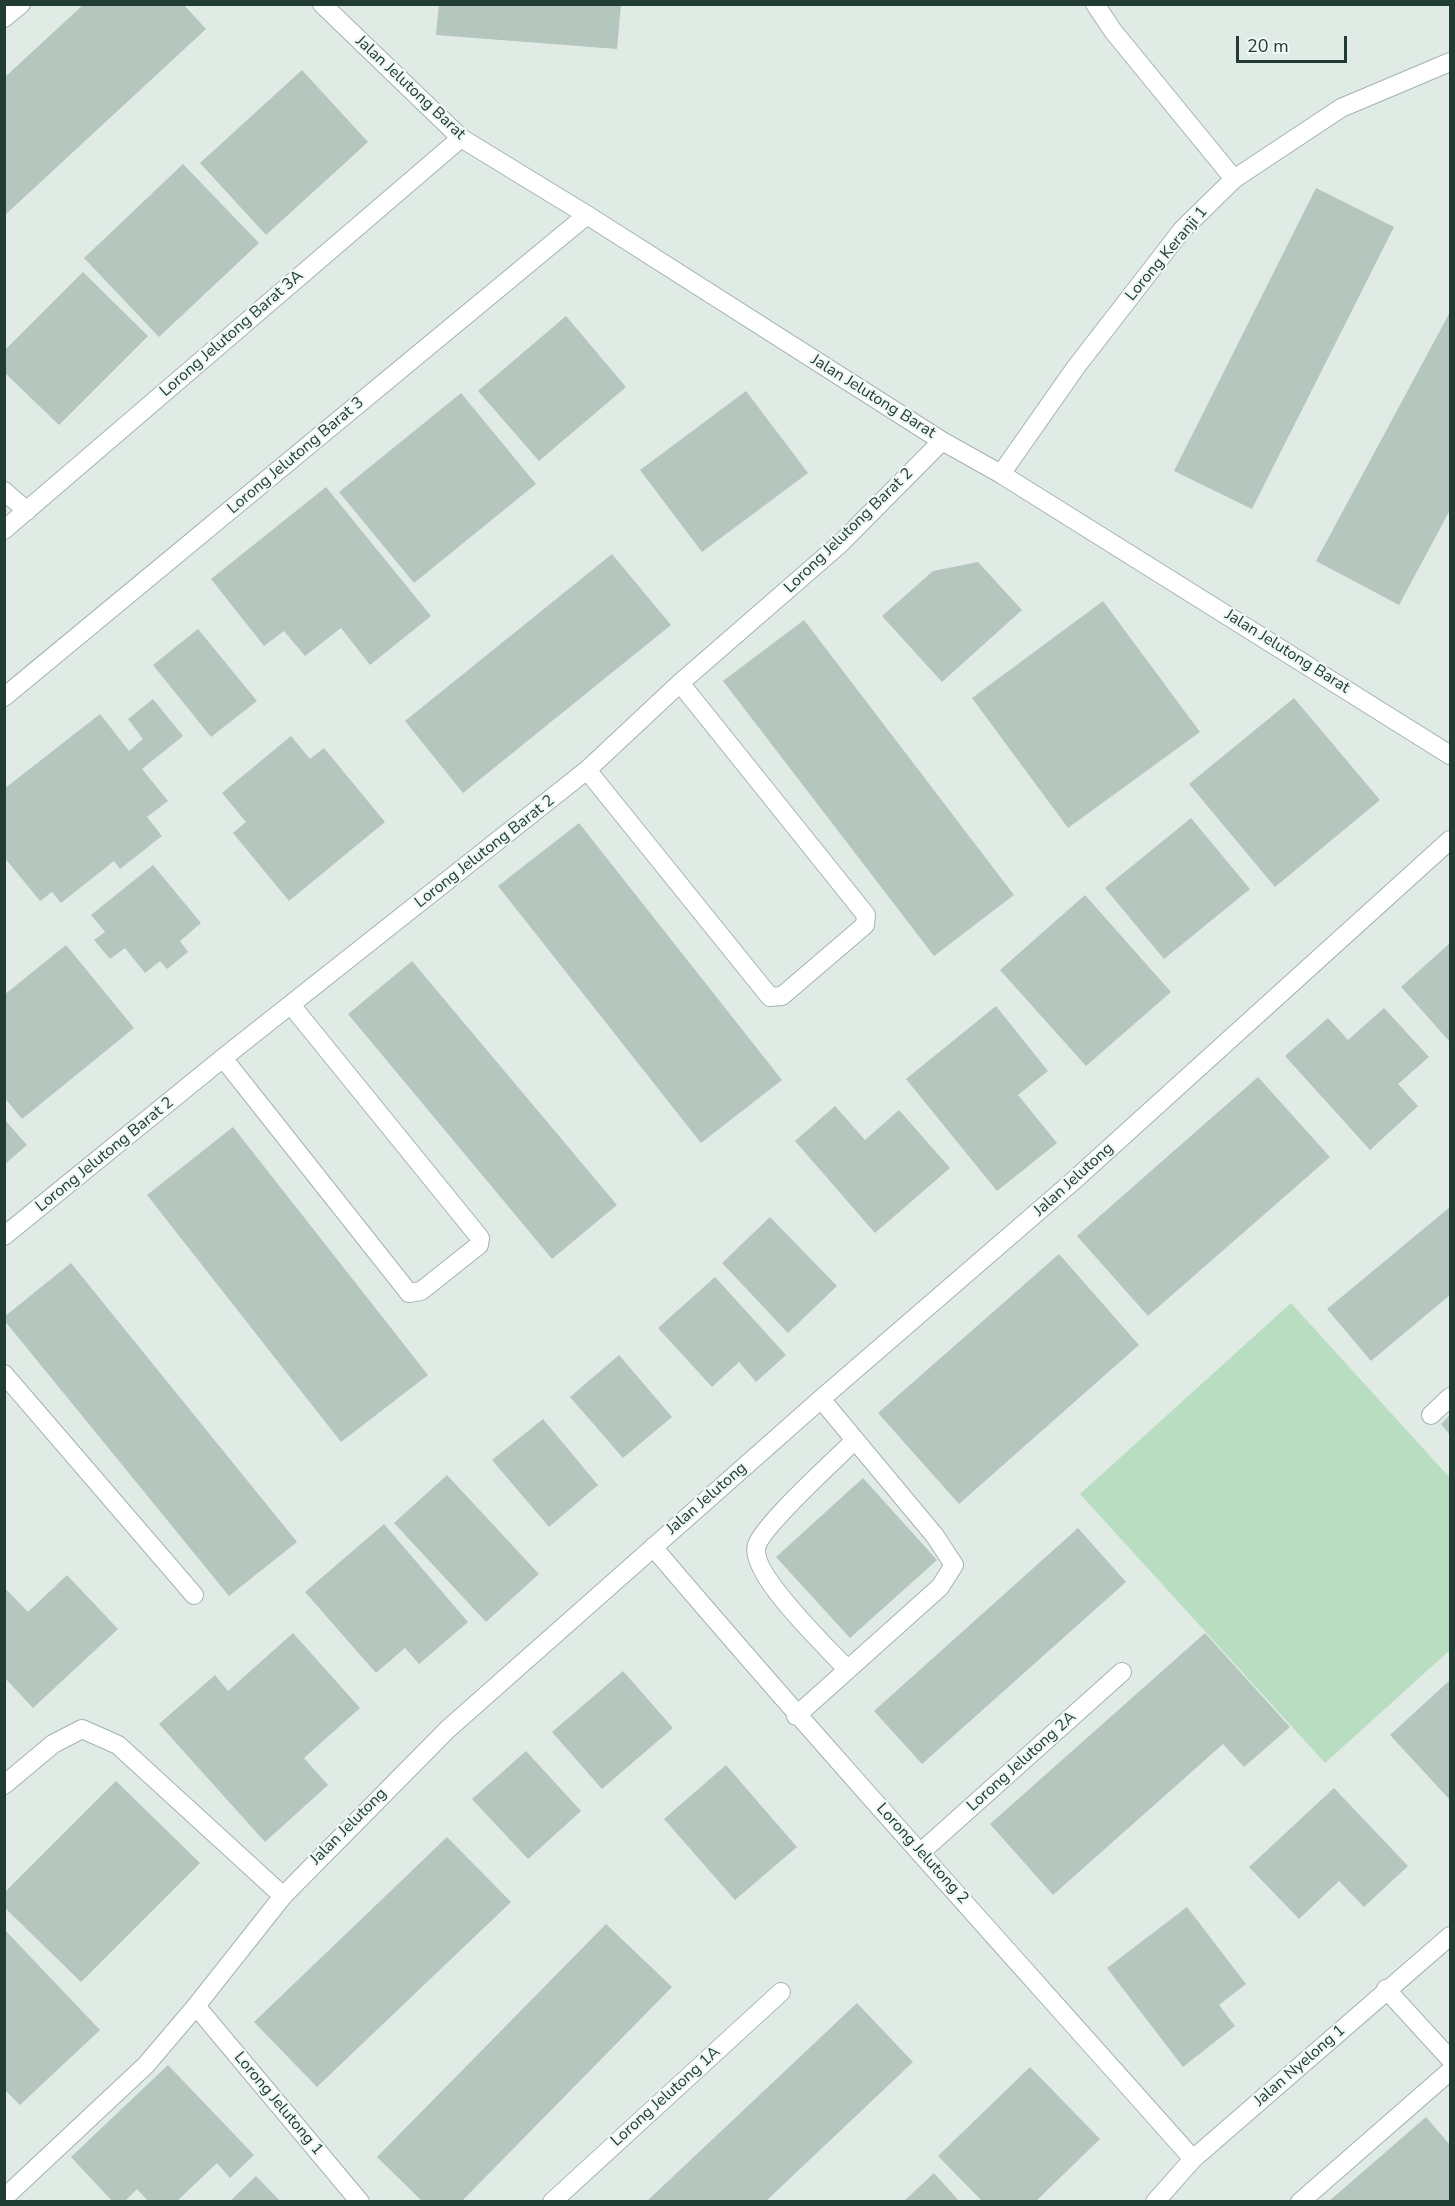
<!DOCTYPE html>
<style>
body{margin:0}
#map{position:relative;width:1455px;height:2206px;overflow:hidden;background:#e0ebe6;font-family:"Nunito Sans",sans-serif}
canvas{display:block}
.frame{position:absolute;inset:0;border:6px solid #203c33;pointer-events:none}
.scale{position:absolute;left:1236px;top:36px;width:111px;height:27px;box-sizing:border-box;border:3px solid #203c33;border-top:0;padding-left:8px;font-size:18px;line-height:21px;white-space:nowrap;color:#203c33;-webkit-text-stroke:4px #f0f8f4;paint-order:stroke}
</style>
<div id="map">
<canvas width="1455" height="2206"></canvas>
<div class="frame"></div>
<div class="scale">20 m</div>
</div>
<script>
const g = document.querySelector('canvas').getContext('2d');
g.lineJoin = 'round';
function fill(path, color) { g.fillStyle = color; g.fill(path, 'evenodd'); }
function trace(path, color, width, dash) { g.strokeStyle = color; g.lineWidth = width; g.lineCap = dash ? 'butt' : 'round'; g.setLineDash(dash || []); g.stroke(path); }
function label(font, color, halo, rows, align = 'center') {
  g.font = font + ' "Nunito Sans",sans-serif'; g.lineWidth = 4.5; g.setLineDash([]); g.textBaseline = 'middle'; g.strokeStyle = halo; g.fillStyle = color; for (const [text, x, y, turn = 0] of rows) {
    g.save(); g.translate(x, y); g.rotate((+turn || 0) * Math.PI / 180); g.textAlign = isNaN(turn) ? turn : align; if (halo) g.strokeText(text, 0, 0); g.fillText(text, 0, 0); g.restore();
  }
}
fill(new Path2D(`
 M1291,1303L1450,1478V1650L1325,1763L1080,1494Z`), '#b8ddc0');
fill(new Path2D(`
 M84,4H183L206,29L4,216V78Z
 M439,4H621L617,49L436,35Z
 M302,70L368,142L266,235L200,163Z
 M183,164L259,243L159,337L84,258Z
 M1316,188L1394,227L1252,509L1174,471Z
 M83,272L148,336L59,425L4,372V351Z
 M1450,312V510L1399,605L1316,561Z
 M566,316L626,387L539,461L478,391Z
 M746,391L808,473L702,552L640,470Z
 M461,393L536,484L414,583L339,492Z
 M326,487L431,616L370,665L341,628L305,656L284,631L264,646L211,579Z
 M612,554L671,625L463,793L405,721Z
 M978,562L1022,610L942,682L882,616L933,571Z
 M1103,601L1200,732L1068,828L972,698Z
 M804,620L1014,895L934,956L723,681Z
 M198,629L257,701L211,737L153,665Z
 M1294,698L1380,800L1275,887L1189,784Z
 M153,699L183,736L142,769L168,801L147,817L162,836L120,869L114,861L61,903L52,892L40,901L4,857V789L100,714L129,751L143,739L128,719Z
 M291,736L310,759L324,748L385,822L289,901L233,833L246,822L222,793Z
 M1191,818L1250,889L1164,959L1105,888Z
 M579,823L782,1080L701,1143L498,886Z
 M153,865L201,923L180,941L188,952L167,969L160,961L145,973L125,948L110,959L94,940L105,932L91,915Z
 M1085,895L1171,992L1086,1066L1000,970Z
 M1450,943V1042L1401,987Z
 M66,945L134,1028L22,1119L4,1097V995Z
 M412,961L617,1205L552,1259L348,1014Z
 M996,1006L1048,1071L1018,1095L1057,1143L997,1191L906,1079Z
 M1384,1008L1429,1057L1398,1084L1418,1106L1370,1150L1285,1056L1328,1018L1348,1040Z
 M1258,1077L1330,1157L1148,1316L1077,1236Z
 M835,1106L865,1140L899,1110L950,1168L875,1233L795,1141Z
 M5,1120L27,1145L5,1164Z
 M233,1127L428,1375L341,1442L147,1195Z
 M1450,1207V1295L1371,1361L1327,1309Z
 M770,1217L837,1286L788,1333L722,1263Z
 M1059,1254L1139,1345L959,1504L878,1413Z
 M71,1263L297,1542L229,1596L4,1320V1317Z
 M715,1277L786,1355L756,1382L739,1362L712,1387L658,1328Z
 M619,1355L672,1417L623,1458L570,1397Z
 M1450,1415V1435L1441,1424Z
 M543,1419L598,1485L549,1527L492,1460Z
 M447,1475L539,1574L486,1622L394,1523Z
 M863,1478L937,1560L850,1638L776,1557Z
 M384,1524L468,1622L419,1664L405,1648L376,1673L305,1592Z
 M1078,1528L1126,1582L922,1764L874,1711Z
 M67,1575L118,1629L33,1708L4,1677V1587L28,1612Z
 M293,1633L360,1708L304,1758L328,1785L265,1842L159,1724L215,1675L228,1691Z
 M1205,1633L1290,1727L1244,1767L1223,1744L1053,1895L990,1824Z
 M623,1671L673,1728L602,1789L552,1732Z
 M1450,1680V1800L1390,1735Z
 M526,1751L581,1811L528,1859L472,1799Z
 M726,1765L797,1847L735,1900L664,1819Z
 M116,1781L200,1863L81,1982L4,1907V1893Z
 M1334,1788L1408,1866L1364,1907L1339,1881L1299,1919L1249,1867Z
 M447,1837L511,1902L317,2087L254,2022Z
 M1187,1907L1246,1984L1219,2005L1235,2026L1183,2067L1107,1968Z
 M606,1924L672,1987L461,2202H423L377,2157Z
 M4,1929L100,2030L20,2105L4,2089Z
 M857,2003L913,2062L765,2202H646Z
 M168,2065L254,2155L230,2178L217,2163L176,2202H149L137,2189L124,2202H113L71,2157Z
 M1030,2067L1100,2139L1035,2202H983L938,2156Z
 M1426,2117L1450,2145V2202H1328Z
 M934,2173L960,2202H903Z
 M256,2176L281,2202H229Z`), '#b5c6be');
const lane = new Path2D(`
 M4,1785L53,1744L82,1729L118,1745L283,1896`);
const street = new Path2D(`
 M322,4L461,138L587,215L942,441L1001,474L1450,755
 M1095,4L1113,31L1234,179
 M4,18L21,4
 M1001,474L1076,367L1182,230L1234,179L1341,108L1450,62
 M4,491L27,511
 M4,530L461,138
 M4,697L587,215
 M587,770L770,997L782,996L865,925L866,915L680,683
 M223,1058L409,1293L421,1291L479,1245L480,1238L291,1005
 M4,1236L223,1058L587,770L680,683L840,544L942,441
 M4,1374L194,1595
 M1431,1415L1450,1397
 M653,1547C829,1754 1012,1955 1193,2159
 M847,1669C828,1648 747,1572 757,1545C764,1524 834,1461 854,1441
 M796,1716L940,1587L954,1565L935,1536L821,1399
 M921,1852L1122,1672
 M1386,1989L1450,2059
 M196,2006L360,2202
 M4,2198L146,2065L196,2006L283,1896L448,1729L821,1399L1071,1183L1450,840
 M552,2202L781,1992
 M1155,2202L1193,2159L1450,1936
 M1300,2202L1450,2071`);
trace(lane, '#a3b3ad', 20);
trace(street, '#a3b3ad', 20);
trace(lane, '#fff', 18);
trace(street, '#fff', 18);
label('16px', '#203c33', '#f0f8f4', [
 ["Jalan Jelutong Barat",410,88,43],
 ["Lorong Keranji 1",1167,254,-50],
 ["Lorong Jelutong Barat 3A",232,334,-41],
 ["Jalan Jelutong Barat",873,397,32],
 ["Lorong Jelutong Barat 3",296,456,-40],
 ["Lorong Jelutong Barat 2",849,531,-44],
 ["Jalan Jelutong Barat",1287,652,32],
 ["Lorong Jelutong Barat 2",485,852,-38],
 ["Lorong Jelutong Barat 2",105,1155,-39],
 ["Jalan Jelutong",1074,1180,-42],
 ["Jalan Jelutong",707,1499,-41],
 ["Lorong Jelutong 2A",1022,1762,-42],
 ["Jalan Jelutong",349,1827,-45],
 ["Lorong Jelutong 2",922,1854,48],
 ["Jalan Nyelong 1",1300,2066,-41],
 ["Lorong Jelutong 1A",666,2097,-42],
 ["Lorong Jelutong 1",278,2104,50]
]);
</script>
